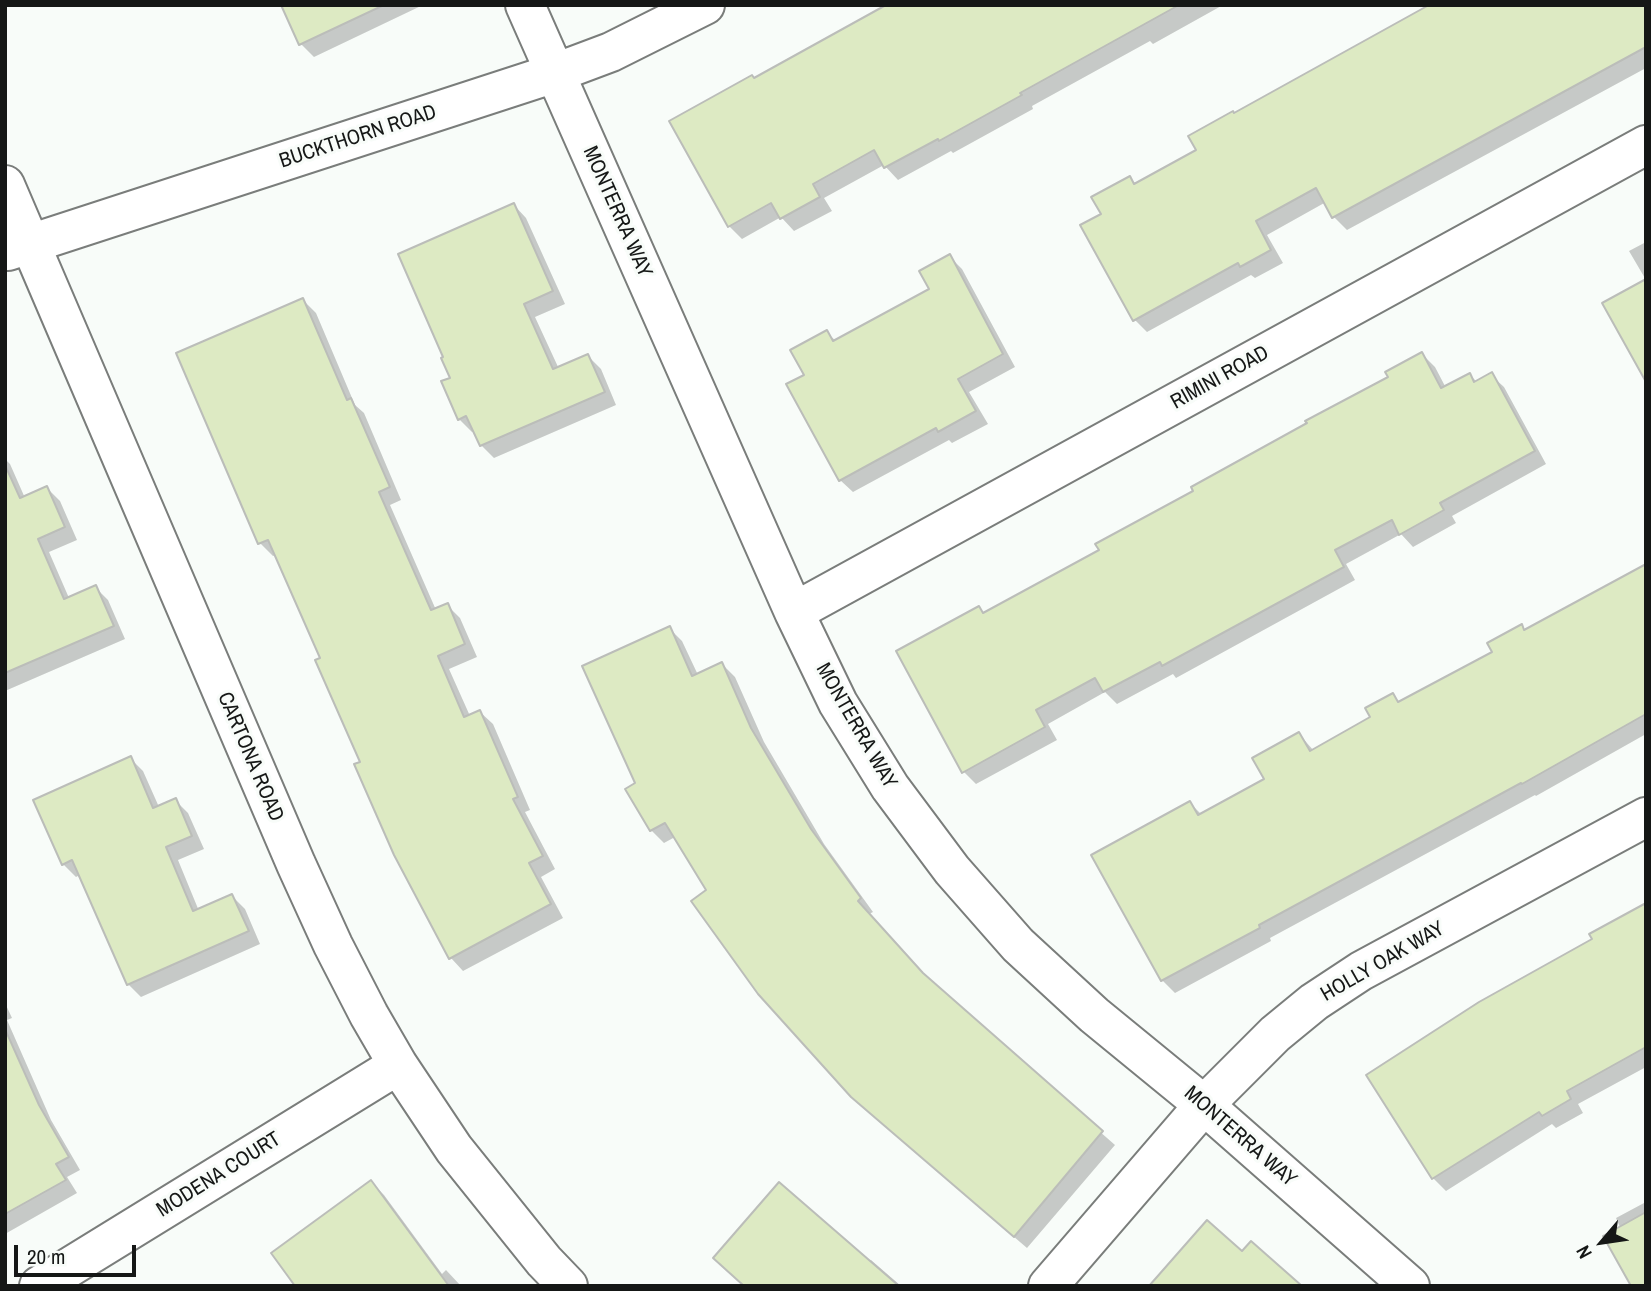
<!DOCTYPE html>
<style>
body{margin:0}
#map{position:relative;width:1651px;height:1291px;overflow:hidden;background:#f8fcf9;font-family:"Archivo Narrow",sans-serif}
canvas{display:block}
.frame{position:absolute;inset:0;border:7px solid #151716;pointer-events:none}
.north{position:absolute;left:1567px;top:1207px;width:70px;height:70px;-webkit-text-stroke:5px #f8fcf9;paint-order:stroke;rotate:241deg;font-size:19px;font-weight:700;line-height:28px;text-align:center;color:#151716}
.north::after{content:'';display:block;margin:auto;width:24px;height:32px;background:#151716;clip-path:polygon(50% 0,100% 100%,50% 72%,0 100%)}
.scale{position:absolute;left:14px;top:1245px;width:122px;height:32px;box-sizing:border-box;border:4px solid #151716;border-top:0;padding-left:9px;font-size:21px;line-height:24px;white-space:nowrap;color:#151716;-webkit-text-stroke:5px #f8fcf9;paint-order:stroke}
</style>
<div id="map">
<canvas width="1651" height="1291"></canvas>
<div class="frame"></div>
<div class="north">N</div>
<div class="scale">20 m</div>
</div>
<script>
const g = document.querySelector('canvas').getContext('2d');
g.lineJoin = 'round';
function fill(path, color) { g.fillStyle = color; g.fill(path, 'evenodd'); }
function trace(path, color, width, dash) { g.strokeStyle = color; g.lineWidth = width; g.lineCap = dash ? 'butt' : 'round'; g.setLineDash(dash || []); g.stroke(path); }
function label(font, color, halo, rows, align = 'center') {
  g.font = font + ' "Archivo Narrow",sans-serif'; g.lineWidth = 6; g.setLineDash([]); g.textBaseline = 'middle'; g.strokeStyle = halo; g.fillStyle = color; for (const [text, x, y, turn = 0] of rows) {
    g.save(); g.translate(x, y); g.rotate((+turn || 0) * Math.PI / 180); g.textAlign = isNaN(turn) ? turn : align; if (halo) g.strokeText(text, 0, 0); g.fillText(text, 0, 0); g.restore();
  }
}
fill(new Path2D(`
 M283,5H423L314,57L301,44Z
 M890,5H1223L1153,44L1150,41L1032,106L1033,109L953,153L951,151L898,180L884,165L824,198L832,211L794,231L781,217L742,239L729,226L755,80Z
 M1646,5V68L1347,230L1334,217L1326,202L1267,235L1283,263L1255,278L1251,275L1147,332L1134,319L1103,214L1130,178L1137,185Z
 M514,205L526,218L565,304L535,317L559,369L588,356L601,369L616,405L494,458L481,445L475,431L472,432L459,419L452,379Z
 M1646,242V280L1629,251Z
 M949,256L962,269L1015,367L969,392L988,424L952,443L949,440L853,492L840,480L806,376L826,332L836,341L931,289Z
 M303,300L316,313L355,405L364,413L401,500L390,505L436,610L447,605L460,618L477,657L449,669L470,716L480,712L493,724L530,810L525,812L555,869L541,877L563,918L463,971L451,958L362,762L322,659L276,555L273,556L260,543Z
 M1422,354L1435,367L1446,388L1470,375L1477,382L1491,375L1504,387L1546,464L1452,516L1456,523L1413,547L1401,534L1346,564L1355,580L1176,678L1173,674L1117,704L1105,692L1048,724L1057,740L976,784L963,771L979,608L985,614L1101,551L1195,491L1390,377Z
 M5,459L10,464L25,498L47,488L60,501L77,540L49,552L69,598L95,587L108,600L125,639L5,691Z
 M1646,566V734L1536,796L1535,795L1270,938L1271,941L1175,993L1162,980L1094,855L1190,803L1202,815L1266,780L1299,734L1314,751L1373,718L1392,695L1400,703L1494,652L1521,626L1526,631Z
 M669,628L682,641L698,675L722,664L735,677L764,742L824,844L873,912L869,914L928,981L1115,1145L1027,1248L866,1110L708,891L675,837L664,843L651,830L637,784Z
 M131,759L143,771L159,807L175,800L188,813L204,849L178,860L199,911L232,896L245,909L260,944L141,997L128,984L80,875L76,877L63,864Z
 M1646,905V1067L1578,1104L1583,1113L1556,1128L1552,1124L1446,1191L1433,1178L1594,940Z
 M5,1003L12,1018L7,1020L51,1120L80,1170L67,1177L77,1193L5,1234Z
 M371,1182L384,1195L442,1274L446,1270L461,1286H297Z
 M1644,1203L1646,1204V1286L1616,1218Z
 M871,1260L901,1286H745L868,1262Z`), '#0003');
const building = new Path2D(`
 M281,5H384L299,45Z
 M886,5H1179L1020,93L1022,95L939,141L938,139L884,168L874,150L813,184L820,197L780,219L771,203L728,227L669,121L752,75L754,78Z
 M1429,5H1646V47L1332,218L1316,188L1256,221L1271,250L1240,267L1238,263L1133,321L1080,225L1101,214L1091,197L1130,176L1134,184L1196,150L1188,136L1233,111L1234,113Z
 M514,203L553,291L524,304L553,369L588,354L605,392L480,446L466,416L458,420L441,381L450,378L441,358L443,357L398,254Z
 M950,254L1003,354L958,379L976,411L938,432L936,428L839,481L786,384L804,375L790,350L827,330L833,341L929,289L919,271Z
 M1646,279V382L1602,303Z
 M303,298L347,400L351,398L390,487L379,492L431,610L448,603L465,644L438,656L464,717L480,710L518,797L513,799L543,856L529,863L551,904L449,959L394,855L354,764L360,762L315,660L320,658L268,540L258,544L176,353Z
 M1422,352L1441,388L1470,373L1474,382L1492,372L1535,451L1440,503L1444,510L1399,535L1392,520L1335,550L1344,567L1162,666L1160,662L1103,692L1095,678L1036,710L1045,727L962,773L896,651L979,606L983,613L1099,550L1095,544L1193,491L1191,487L1307,423L1305,421L1388,377L1385,372Z
 M5,465L20,498L47,486L65,527L38,539L64,599L96,585L114,626L5,673Z
 M1646,564V714L1522,784L1521,783L1259,925L1260,928L1161,981L1091,855L1190,801L1198,815L1264,779L1252,758L1299,732L1310,751L1370,717L1365,708L1393,693L1398,702L1492,652L1487,643L1522,624L1524,630Z
 M670,626L692,676L722,662L751,728L811,829L861,898L858,901L923,973L1103,1131L1014,1237L851,1097L758,994L691,901L706,890L665,823L650,831L625,789L635,783L582,666Z
 M131,756L153,808L176,798L192,836L166,847L193,911L232,894L249,931L127,985L72,860L62,865L33,800Z
 M1646,903V1047L1567,1091L1571,1099L1542,1116L1539,1112L1432,1179L1366,1075L1479,1002L1592,939L1589,934Z
 M5,1029L39,1105L69,1157L56,1164L66,1180L5,1214Z
 M371,1180L449,1286H295L271,1253Z
 M779,1182L899,1286H744L713,1258Z
 M1646,1212V1286H1631L1603,1236Z
 M1207,1220L1242,1251L1251,1241L1302,1286H1149Z`);
fill(building, '#ddeac3');
trace(building, '#bbbdb9', 2);
const street = new Path2D(`
 M525,5L794,612L838,703L890,787L952,870L1018,945L1094,1015L1204,1105L1410,1286
 M5,185L296,864L333,945L369,1015L398,1065L454,1149L544,1261L568,1286
 M8,251L555,73L611,52L705,5
 M794,612L1646,145
 M39,1286L398,1065
 M1048,1286L1204,1105L1275,1034L1314,1002L1361,971L1646,817`);
trace(street, '#7a7d7b', 42);
trace(street, '#fff', 38);
label('21px', '#151716', '#f8fcf9', [
 ["BUCKTHORN ROAD",358,137,-18],
 ["MONTERRA WAY",617,212,66],
 ["RIMINI ROAD",1220,378,-29],
 ["MONTERRA WAY",856,726,60],
 ["CARTONA ROAD",250,757,67],
 ["HOLLY OAK WAY",1383,962,-30],
 ["MONTERRA WAY",1240,1137,41],
 ["MODENA COURT",219,1175,-32]
]);
</script>
